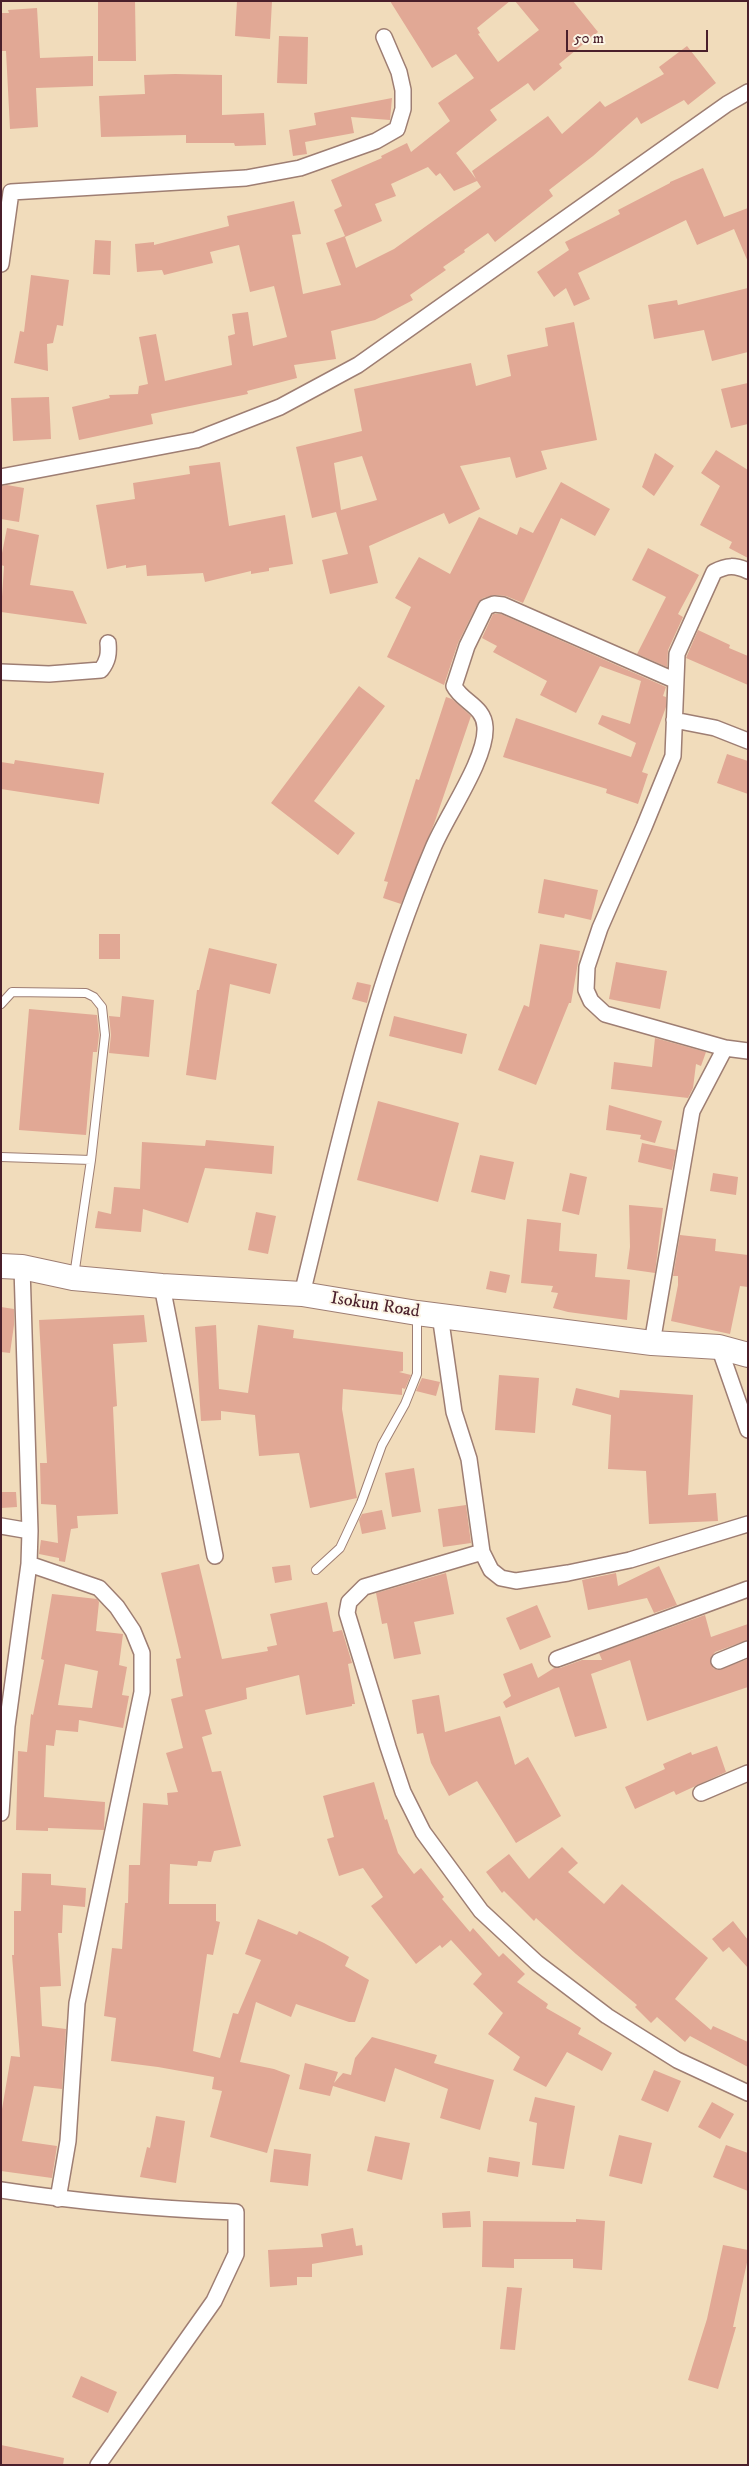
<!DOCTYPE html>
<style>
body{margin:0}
#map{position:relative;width:749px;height:2466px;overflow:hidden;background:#f1dcbb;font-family:"IM FELL DW Pica",serif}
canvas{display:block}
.frame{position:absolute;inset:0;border:2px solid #4a1f2b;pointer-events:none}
.scale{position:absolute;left:566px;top:30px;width:142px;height:22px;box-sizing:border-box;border:2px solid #4a1f2b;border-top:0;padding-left:6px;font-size:15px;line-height:18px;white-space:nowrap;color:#4a1f2b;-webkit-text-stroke:4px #fcf5e5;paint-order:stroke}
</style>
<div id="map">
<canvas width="749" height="2466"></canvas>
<div class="frame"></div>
<div class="scale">50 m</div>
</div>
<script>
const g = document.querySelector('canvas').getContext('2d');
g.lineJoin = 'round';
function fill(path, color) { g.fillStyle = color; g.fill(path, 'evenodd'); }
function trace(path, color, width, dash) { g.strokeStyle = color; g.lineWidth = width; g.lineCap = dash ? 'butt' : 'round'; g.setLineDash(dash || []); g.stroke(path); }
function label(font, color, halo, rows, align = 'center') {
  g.font = font + ' "IM FELL DW Pica",serif'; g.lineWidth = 4; g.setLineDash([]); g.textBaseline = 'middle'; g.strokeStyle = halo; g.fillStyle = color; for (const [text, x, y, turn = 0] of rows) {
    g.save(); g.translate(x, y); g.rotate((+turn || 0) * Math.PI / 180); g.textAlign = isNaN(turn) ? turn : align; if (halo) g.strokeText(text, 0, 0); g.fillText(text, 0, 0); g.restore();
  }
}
fill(new Path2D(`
 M98,1H135L136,61H98Z
 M237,1H272L270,39L235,36Z
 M390,1H510L477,28L480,33L478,34L498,62L539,30L515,1H573L598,32L559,64L562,68L534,91L528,83L490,110L497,120L456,153L476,179L472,171L548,116L562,134L600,101L605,107L664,74L659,67L687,46L716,83L688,105L684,100L641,124L637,117L593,156L549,190L553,196L495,242L488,233L464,250L465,252L443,267L446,270L410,295L413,300L375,320L331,331L336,359L294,365L297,378L247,391L248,394L151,414L153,424L79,440L72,407L110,398L109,395L138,394L139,386L148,384L139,337L156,334L165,381L232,365L228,336L235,334L232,314L248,312L253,346L287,337L274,286L250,292L239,245L210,252L213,263L164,275L162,270L137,272L135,244L154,242V245L229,226L227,216L294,201L301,234L292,235L303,294L341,285L326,243L345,236L334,210L342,206L331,180L382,158L381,156L407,143L411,152L450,121L438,103L474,78L456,54L432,68ZM428,167L436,176L440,173L454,191L477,181L481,187L394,249L356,268L345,237L382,221L375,204L396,196L391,184Z
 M37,8L40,58L93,56V86L36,88L38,127L10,129L6,51H1V13H9L8,10Z
 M279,36L308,37L307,84L277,83Z
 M175,74L222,75V115L264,113L266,145L235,146L234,143H186V135L101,137L99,96L145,94L144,75Z
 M392,98L390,120L351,117L354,133L305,142L307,154L293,156L289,130L316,125L314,113Z
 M703,168L724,217L748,208V262L734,229L697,245L686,220L578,273L590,299L574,306L566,288L554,297L537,272L569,250L565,242L620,214L618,210L670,183V182Z
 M95,240L111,241L110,275L93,274Z
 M31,275L69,280L63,326L57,325L53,343L47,344L48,371L14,363L20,331L24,332Z
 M748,288V352L712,361L704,330L654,339L648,305L677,300L678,305Z
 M574,322L597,440L541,451L547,469L516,478L510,457L460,466L480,509L449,524L444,513L369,546L378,583L330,594L322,560L348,554L336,512L312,518L296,447L362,431L354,389L471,363L476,386L511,376L507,355L548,346L545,328ZM362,456L377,500L341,510L334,463Z
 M748,383V424L731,428L721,389Z
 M49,397L51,439L13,441L11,398Z
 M716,450L748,470V558L729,548L732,542L700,525L720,486L701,473Z
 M655,453L674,466L654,496L642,487Z
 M220,462L229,526L285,515L293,564L269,568V571L251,574V571L205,582L203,573L147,576L146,565L126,568V565L107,569L96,505L135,499L133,483L190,474L189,466Z
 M561,482L610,509L595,536L561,518L523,603L506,596L495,595L483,598L478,603L458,643L444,685L387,657L411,607L395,598L419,557L450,574L479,517L517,535L520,527L533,533Z
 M7,485L24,488L19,522L1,519V486Z
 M7,528L39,535L30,585L73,591L87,624L1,612L4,566L1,565V558Z
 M648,548L699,575L678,614L683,617L668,650L667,667L637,654L666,597L632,580Z
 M493,614H501L666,687L663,696L666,697V707L642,772L648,774L638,804L606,793L607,789L503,757L516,718L631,757L636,743L598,724L602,715L630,724L641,681L600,666L576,713L540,695L547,681L493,652L497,646L482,638Z
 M698,630L730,645L729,648L748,656V685L686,658Z
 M359,686L385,706L314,801L355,833L338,855L271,803Z
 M446,697L452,699L471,716L434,824L401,904L383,898L388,882L384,881L416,779L419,780Z
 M727,754L748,761V794L717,783Z
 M15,760L104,773L99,804L1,789V762L14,764Z
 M544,879L598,890L591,920L565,914L564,918L538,913Z
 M99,934H120V959H99Z
 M540,944L580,951L571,1003H569L536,1085L498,1070L524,1005L529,1007Z
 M209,948L277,964L270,994L230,984L216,1080L186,1075L197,990H199Z
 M616,962L667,971L660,1009L609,999Z
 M357,982L371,985L367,1003L352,999Z
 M122,996L154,1000L149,1057L109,1053L111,1035L109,1016L120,1017Z
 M29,1009L97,1015L99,1035L97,1052H93L86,1135L19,1130Z
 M394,1016L467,1034L462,1054L389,1036Z
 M655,1038L706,1052L701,1066L696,1064L693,1088L688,1098L611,1089L614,1062L652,1067Z
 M378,1101L459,1123L438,1202L357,1180Z
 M609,1105L662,1121L655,1143L640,1139L641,1135L606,1130Z
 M206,1140L274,1146L272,1174L205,1168L188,1223L143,1209L141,1232L95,1228L98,1211L111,1214L114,1187L140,1189L142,1142L205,1146Z
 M642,1143L676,1150L672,1170L638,1162Z
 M480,1155L514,1162L505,1200L471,1192Z
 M570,1173L587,1177L579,1215L562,1211Z
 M713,1173L738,1177L736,1195L710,1191Z
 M629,1205L663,1208L655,1273L627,1269L630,1247Z
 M256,1212L276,1216L268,1254L248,1250Z
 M527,1219L561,1223L559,1251L597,1254L595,1277L630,1280L627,1320L568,1312L553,1308L558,1293L551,1292L553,1286L521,1283Z
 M680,1235L716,1239L715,1251L748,1255V1287L740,1286L730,1334L671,1321L678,1285V1276H673Z
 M490,1271L510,1275L506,1293L486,1289Z
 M1,1307L14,1309V1325L10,1353L1,1352Z
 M144,1315L147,1342L113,1344L117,1406L113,1407L118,1514L77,1516L78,1528L71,1529L65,1562L59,1561V1558L39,1554L41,1540L58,1543L56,1505L41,1504L40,1463H47L39,1320Z
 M216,1325L219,1389L248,1393L258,1325L294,1330L293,1338L403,1352V1371L399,1372L411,1375L405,1389L402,1388V1395L343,1389L342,1409L357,1498L310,1508L299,1453L259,1456L255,1415L221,1411V1420L201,1421L195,1327Z
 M499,1375L539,1378L535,1433L495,1430Z
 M422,1378L440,1382L436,1396L416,1391Z
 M576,1388L619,1398L620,1390L693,1395L688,1495L716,1493L718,1521L649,1524L646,1471L608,1469L611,1415L572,1405Z
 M414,1468L421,1512L392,1517L385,1473Z
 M1,1492H16L17,1507L1,1508Z
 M466,1505L471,1543L443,1547L438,1509Z
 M382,1510L386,1529L362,1534L359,1520L362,1514Z
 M199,1564L222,1659L268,1651L267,1647L277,1645L270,1614L327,1602L333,1632L342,1630L352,1663L348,1664L355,1704H352V1706L306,1715L299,1675L246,1688L247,1699L205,1710L212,1734L202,1737L212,1772L221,1771L241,1846L214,1851L211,1862L198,1861L197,1866L170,1864L169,1904H216V1921L220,1922L213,1955L207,1954L193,2051L220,2058L233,2013L238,2014L261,1960L245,1954L258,1919L297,1935L299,1931L324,1943L349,1957L345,1966L369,1980L355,2022H349L296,2004L291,2017L256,2002L240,2062L274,2069L290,2075L267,2153L210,2137L222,2091L212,2089L214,2077L158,2067L111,2061L116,2018L104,2016L112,1948L122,1949L125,1903H128L129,1865H140L143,1803L168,1805L167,1793L178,1792L166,1753L183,1748L171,1699L183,1696L176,1659L181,1658L161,1573Z
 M290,1565L292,1580L275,1583L272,1567Z
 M659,1566L677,1605L654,1613L647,1598L588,1610L582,1580L616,1573L618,1586Z
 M446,1573L454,1614L414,1622L421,1654L394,1659L387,1623L382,1624L376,1593Z
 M52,1594L97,1599L99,1602L96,1631L123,1634L119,1665L127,1667L122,1695L129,1696L123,1728L79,1720L78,1732L56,1730L54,1746L46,1745L44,1797L105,1802L104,1830L48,1828V1831L16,1830L18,1751L27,1752L31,1714L33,1715L44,1660L41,1659ZM65,1664L98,1671L92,1708L58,1705Z
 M537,1605L551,1637L520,1650L506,1618Z
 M705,1615L711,1637L748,1624V1640L715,1652L710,1660L713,1668L718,1670L748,1659V1687L647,1721L630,1660L591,1674L607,1728L575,1737L559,1687L506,1708L503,1702L511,1696L503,1674L532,1663L538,1678L554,1668H560L582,1660H602L599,1653Z
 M439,1695L445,1732L500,1716L515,1765L528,1757L561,1816L516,1843L477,1781L449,1796L431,1763L423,1733L417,1734L412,1700Z
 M717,1746L726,1772L676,1795L674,1791L635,1809L625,1787L665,1769L663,1764L691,1752L692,1755Z
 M374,1782L385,1820L387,1819L398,1853L414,1874L421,1868L444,1897L442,1899L470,1932L473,1928L499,1957L503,1953L525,1974L517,1982L548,2004L546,2008L581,2028L578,2034L612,2053L602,2071L567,2052L546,2087L513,2070L520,2057L488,2034L503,2013L473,1984L482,1974L451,1940L442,1948L440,1945L416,1964L371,1906L383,1897L363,1868L339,1876L327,1839L334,1837L323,1796Z
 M562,1847L578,1863L568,1872L604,1904L622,1884L708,1958L675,1999L711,2030L713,2026L748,2042V2067L690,2036L685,2042L657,2017L651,2023L635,2007L637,2005L576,1954L536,1918L534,1921L504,1891L502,1893L486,1872L509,1854L529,1879Z
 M22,1873L51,1874V1885L86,1888L85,1907L63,1905L62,1933H58L61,1986L40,1987L42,2026L66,2029L62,2089L34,2086L22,2141L57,2146L52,2178L1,2171V2115L11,2056L20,2057L12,1955H14V1911H21Z
 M733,1921L748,1940V1968L729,1947L723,1952L712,1939Z
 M372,2037L437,2055L434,2063L494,2080L480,2130L440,2118L448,2089L395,2068L385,2102L333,2086L330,2096L299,2089L305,2063L338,2072L334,2083L343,2073L351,2075L355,2058Z
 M654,2070L681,2081L668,2112L641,2100Z
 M535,2097L575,2106L564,2169L532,2165L537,2123L529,2121Z
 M712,2102L734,2114L720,2139L698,2127Z
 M156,2116L185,2121L176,2183L140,2177L147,2147L150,2148Z
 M619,2135L652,2143L642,2184L609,2176Z
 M375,2136L410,2143L402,2180L367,2171Z
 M726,2145L748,2153V2191L713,2177Z
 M274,2149L311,2154L308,2186L270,2182Z
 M489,2157L520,2162L518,2177L487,2172Z
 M470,2211L471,2227L443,2228L442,2213Z
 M576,2219L605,2221L602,2270L573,2268V2259H514V2268L482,2267L483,2221L576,2222Z
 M353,2228L356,2246L362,2245L363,2255L312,2264V2277H297V2285L270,2287L268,2250L323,2247L321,2234Z
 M723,2245L748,2250V2258L733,2327H736L718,2389L688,2380L707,2319Z
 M507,2287L522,2288L515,2350L500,2349Z
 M81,2376L117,2392L108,2413L72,2397Z
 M1,2445L64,2458L63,2465H1Z`), '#e1a895');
const service = new Path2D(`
 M1,1004L12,992L86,993L94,997L102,1007L105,1035L91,1160L74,1276
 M1,1157L91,1160
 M316,1570L340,1548L361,1503L382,1445L405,1404L417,1374V1316`);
const minor = new Path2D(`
 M1,264L11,192L246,178L300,168L376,141L397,129L403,109V90L399,72L384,37
 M1,477L196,440L280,407L358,365L727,104L748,92
 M1,672L49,674L101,670C108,661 109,654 108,643
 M674,720L715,728L748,741
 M725,1048L748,1051
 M162,1286L215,1556
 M302,1294C339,1143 372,991 433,848C446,816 487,759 485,727C484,706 462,702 454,686L467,646L486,607L494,604L503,605L674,680
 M440,1315L454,1412L469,1459L482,1552L491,1570L501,1578L516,1581L568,1573L630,1560L748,1524
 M652,1343L692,1111L725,1048L605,1014L591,1001L586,990L587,967L600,928L644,827L673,756L677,654L714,572C727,565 735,565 748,571
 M719,1347L748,1430
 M1,1526L30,1531
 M482,1552L364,1587L349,1602L347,1613L388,1747L403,1792L423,1832L481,1911L537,1963L607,2016L677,2060L748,2093
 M29,1564L99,1588L117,1607L133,1631L142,1653V1692L77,2003L68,2141L58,2199
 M557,1659L748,1589
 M719,1661L748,1649
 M701,1793L748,1773
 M1,1813L7,1726L29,1564L30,1531L22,1267
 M1,2190C79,2202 158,2209 236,2212V2254L214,2301L98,2465`);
const primary = new Path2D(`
 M1,1266L22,1267L73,1278L162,1286L302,1294L417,1313L652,1343L719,1347L748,1355`);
trace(service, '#9e7e73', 10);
trace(minor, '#9e7e73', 18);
trace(primary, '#9e7e73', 26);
trace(service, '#fff', 8);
trace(minor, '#fff', 15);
trace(primary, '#fff', 24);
label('18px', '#4a1f2b', '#fcf5e5', [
 ["Isokun Road",375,1306,9]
]);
</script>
